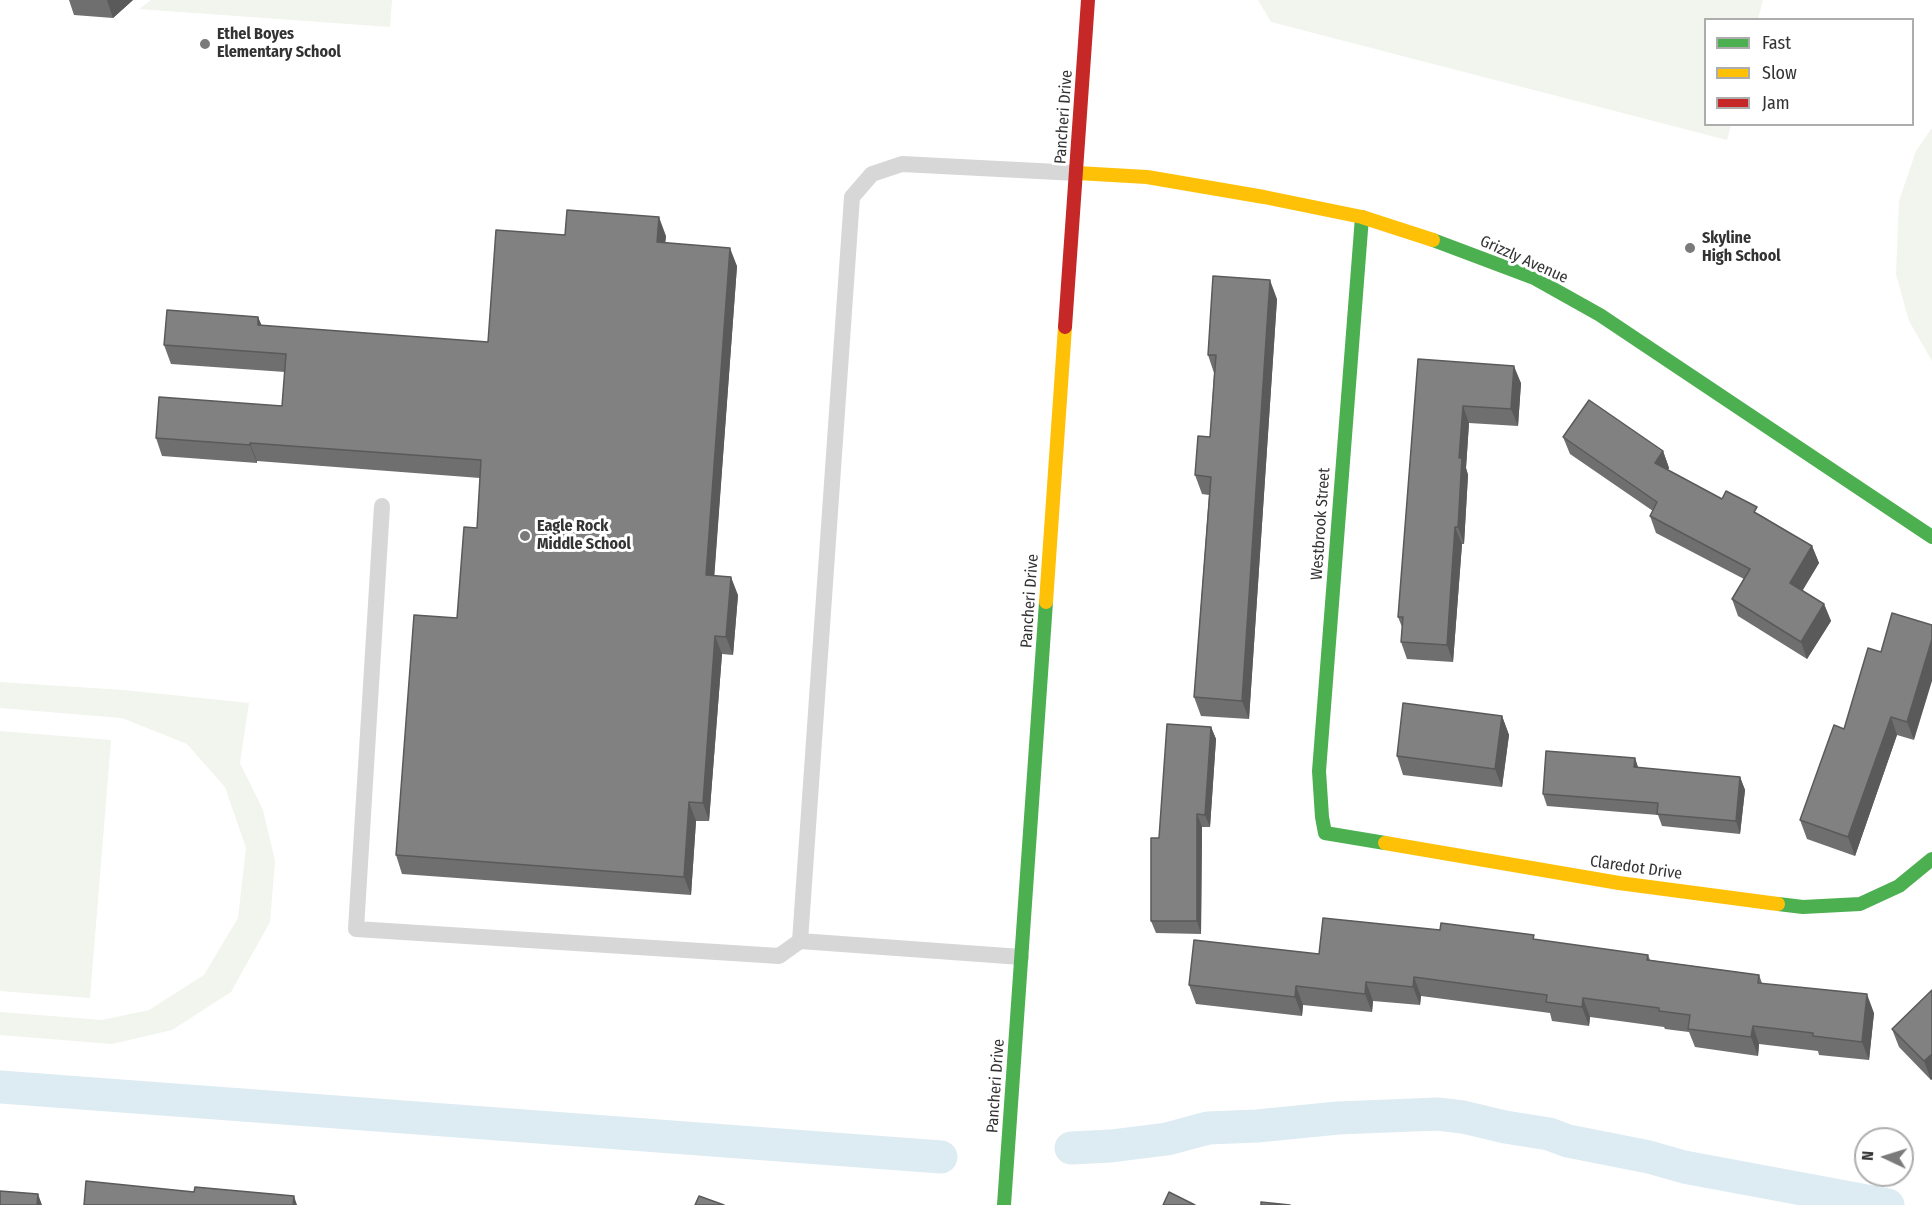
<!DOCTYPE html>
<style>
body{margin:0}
#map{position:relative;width:1932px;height:1205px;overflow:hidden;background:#fff;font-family:"Fira Sans Condensed",sans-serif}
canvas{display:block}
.legend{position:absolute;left:1704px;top:18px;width:210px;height:108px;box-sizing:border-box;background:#fff;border:2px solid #adadad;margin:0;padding:8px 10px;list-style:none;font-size:18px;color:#333}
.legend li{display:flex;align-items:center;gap:12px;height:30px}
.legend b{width:30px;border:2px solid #adadad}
.north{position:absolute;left:1854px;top:1127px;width:60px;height:60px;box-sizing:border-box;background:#fff;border:2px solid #adadad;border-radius:50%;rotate:274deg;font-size:16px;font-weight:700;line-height:24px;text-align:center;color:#333}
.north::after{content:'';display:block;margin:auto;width:21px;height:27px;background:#7a7a7a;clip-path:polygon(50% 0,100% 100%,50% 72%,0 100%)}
</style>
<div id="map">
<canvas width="1932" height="1205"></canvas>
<ul class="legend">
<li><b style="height:8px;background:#4caf50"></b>Fast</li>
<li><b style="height:8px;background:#ffc107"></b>Slow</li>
<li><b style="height:8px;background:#c62828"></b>Jam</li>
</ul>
<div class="north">N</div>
</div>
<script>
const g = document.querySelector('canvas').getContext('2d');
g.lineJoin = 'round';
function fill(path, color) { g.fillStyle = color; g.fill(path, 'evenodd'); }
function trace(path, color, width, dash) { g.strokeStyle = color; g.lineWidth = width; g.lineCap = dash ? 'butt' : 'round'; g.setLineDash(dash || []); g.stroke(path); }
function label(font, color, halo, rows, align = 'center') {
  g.font = font + ' "Fira Sans Condensed",sans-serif'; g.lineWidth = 6; g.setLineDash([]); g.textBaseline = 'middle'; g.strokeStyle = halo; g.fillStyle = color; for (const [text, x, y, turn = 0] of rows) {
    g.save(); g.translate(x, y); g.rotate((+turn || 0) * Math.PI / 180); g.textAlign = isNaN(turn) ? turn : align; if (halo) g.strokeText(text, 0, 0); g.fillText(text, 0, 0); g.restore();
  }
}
fill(new Path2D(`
 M151,0H392L390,27L139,9Z
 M1258,0H1763L1758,19L1706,20V124L1731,125L1727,140L1271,22Z
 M1932,128V361L1909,321L1896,274L1899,201L1916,151Z
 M0,682L124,690L249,703L240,763L263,810L275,861L270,922L231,992L172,1030L112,1044L0,1035V1012L102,1020L149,1010L204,975L238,918L246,848L225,787L187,744L122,718L0,708Z
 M0,731L111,740L90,998L0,991Z`), '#f1f5ed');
trace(new Path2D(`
 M0,1087L941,1157
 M1071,1148L1111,1146L1167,1139L1208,1128L1257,1126L1338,1118L1437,1114L1463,1117L1505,1127L1549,1134L1568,1141L1649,1157L1684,1167L1888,1205`), '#ddebf3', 33);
trace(new Path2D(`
 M382,506L356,929L779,956L800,941
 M1021,957L800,941L852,197L872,174L902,164L1077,173`), '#d7d7d7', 16);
trace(new Path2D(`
 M1362,217L1319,771L1322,817L1325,833L1385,843
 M1433,240L1534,278L1600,315L1932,537
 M1778,904L1803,907L1860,904L1899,886L1932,859
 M1004,1205L1046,602`), '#4caf50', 14);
trace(new Path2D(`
 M1077,173L1147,177L1264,197L1362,217L1433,240
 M1046,602L1065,327
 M1385,843L1619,883L1778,904`), '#ffc107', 14);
trace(new Path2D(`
 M1065,327L1088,0`), '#c62828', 14);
fill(new Path2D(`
 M69,0H133L113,18L74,15Z
 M565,235L666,236L665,243L737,266L714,576L738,595L733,655L722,654L709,821H696L691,895L402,874L396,855L457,618L477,528L480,478L257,461V463L162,456L156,438L282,406L285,372L171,364L164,345L258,317L262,326L488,342Z
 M1277,299L1249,719L1201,716L1194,697L1209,495L1202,494L1195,475L1210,437L1214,373L1208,355Z
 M1418,359L1521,383L1518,426L1469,423L1466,468L1468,475L1464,544H1462L1453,662L1407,659L1401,642L1402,627L1398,617Z
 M1563,437L1663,451L1669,468L1668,470L1722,499L1759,514L1812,546L1819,563L1802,590L1824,604L1831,621L1807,659L1738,616L1732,599L1744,579L1656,533L1650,516L1653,511L1570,454Z
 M1892,613L1914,740L1897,735L1855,856L1807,839L1800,820L1881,652Z
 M1502,716L1509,735L1502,787L1403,775L1397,756Z
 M1211,727L1216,739L1210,827H1202L1201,934L1156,933L1151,921Z
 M1635,758L1638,768L1740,777L1745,790L1740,834L1662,826L1658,815L1547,806L1543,794Z
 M1536,940L1648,955L1650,960L1759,975L1762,983L1874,1013L1869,1060L1819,1055L1818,1051L1759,1044L1758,1056L1695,1047L1689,1032L1665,1029L1664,1027L1590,1017L1589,1026L1552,1021L1550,1013L1421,996L1420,1005L1373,1001L1372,1012L1303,1005L1302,1016L1196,1004L1189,985L1319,954Z
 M1932,990V1079L1931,1080L1899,1047L1892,1029Z`), '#6f6f6f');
fill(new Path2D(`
 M107,0H133L113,18Z
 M659,217L666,236L663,261L657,242Z
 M730,248L737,266L713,594L706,575Z
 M1270,280L1277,299L1249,719L1242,701Z
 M258,317L265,335L258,325Z
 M1514,366L1521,383L1518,426L1511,409Z
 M1463,406L1469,423L1466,468L1468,475L1464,544L1458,527L1459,458Z
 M250,443L257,461V463L250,445Z
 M1663,451L1669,468L1661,480L1655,463Z
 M1455,527L1462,544L1453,662L1447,645Z
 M1812,546L1819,563L1797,600L1790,583Z
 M731,577L738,595L733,655L726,637Z
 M1824,604L1831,621L1807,659L1801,642Z
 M715,636L722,654L709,821L703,803Z
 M1932,639V681L1914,740L1907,722Z
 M1502,716L1509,735L1502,787L1495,769Z
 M1891,717L1897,735L1855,856L1848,837Z
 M1211,727L1216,739L1210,827L1205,815Z
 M1635,758L1639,770L1634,767Z
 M1740,777L1745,790L1740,834L1736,821Z
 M689,802L696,821L691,895L684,877Z
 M1197,814L1202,827L1201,934L1197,921Z
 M1414,977L1421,996L1420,1005L1413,987Z
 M1366,982L1373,1001L1372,1012L1365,994Z
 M1296,986L1303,1005L1302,1016L1295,997Z
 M1867,994L1874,1013L1869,1060L1862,1042Z
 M1583,998L1590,1017L1589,1026L1582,1007Z
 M1753,1026L1759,1044L1758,1056L1751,1037Z
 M1932,1054V1079L1931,1080L1924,1061Z
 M38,1194L42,1205H37Z
 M294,1196L297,1205H293Z`), '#5a5a5a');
const building = new Path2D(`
 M567,210L659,217L657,242L730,248L706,575L731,577L726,637L715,636L703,803L689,802L684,877L396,855L414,615L457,618L464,527L477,528L481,460L250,443V445L156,438L159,397L282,406L286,354L164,345L167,310L258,317V325L488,342L496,230L565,235Z
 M1213,276L1270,280L1242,701L1194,697L1211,477L1195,475L1198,436L1210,437L1216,355H1208Z
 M1418,359L1514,366L1511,409L1463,406L1459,458H1462L1458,527H1455L1447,645L1401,642L1403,617H1398Z
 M1589,400L1663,451L1655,463L1722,499L1726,491L1757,507L1754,512L1812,546L1790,583L1824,604L1801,642L1732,599L1750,569L1650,516L1657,502L1563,437Z
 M1892,613L1932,625V639L1907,722L1891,717L1848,837L1800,820L1834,725L1844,729L1868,648L1881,652Z
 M1403,703L1502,716L1495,769L1397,756Z
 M1167,724L1211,727L1205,815L1197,814V921H1151V838H1159Z
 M1546,751L1635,758L1634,767L1740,777L1736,821L1657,814L1658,803L1543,794Z
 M1323,918L1440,930L1441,923L1534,935L1533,939L1648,955L1647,960L1759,975L1758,983L1867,994L1862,1042L1813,1036V1033L1753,1026L1751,1037L1688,1029L1690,1015L1659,1011V1008L1583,998L1582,1007L1546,1002L1547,995L1414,977L1413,987L1366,982L1365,994L1296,986L1295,997L1189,985L1194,940L1319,954Z
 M1932,990V1054L1924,1061L1892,1029Z
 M86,1181L194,1192L195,1187L294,1196L293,1205H84Z
 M0,1191L38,1194L37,1205H0Z
 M1169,1192L1195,1205H1163Z
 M699,1196L724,1205H695Z
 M1261,1202L1290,1205H1261Z`);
fill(building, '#818181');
trace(building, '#5a5a5a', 1.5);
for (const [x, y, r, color] of [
 [205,44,6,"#7a7a7a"],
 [1690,248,6,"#7a7a7a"],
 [525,536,6,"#7a7a7a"]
]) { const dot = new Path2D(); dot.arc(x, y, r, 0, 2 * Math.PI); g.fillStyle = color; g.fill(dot); trace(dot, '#fff', 2); }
label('bold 16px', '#333', '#fff', [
 ["Ethel Boyes",217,35],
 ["Elementary School",217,53],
 ["Skyline",1702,239],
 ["High School",1702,257],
 ["Eagle Rock",537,527],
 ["Middle School",537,545]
], 'left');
label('16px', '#333', '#fff', [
 ["Pancheri Drive",1064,117,-86],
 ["Grizzly Avenue",1524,260,24],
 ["Westbrook Street",1321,524,-86],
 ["Pancheri Drive",1030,601,-86],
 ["Claredot Drive",1636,868,8],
 ["Pancheri Drive",996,1086,-86]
]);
</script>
